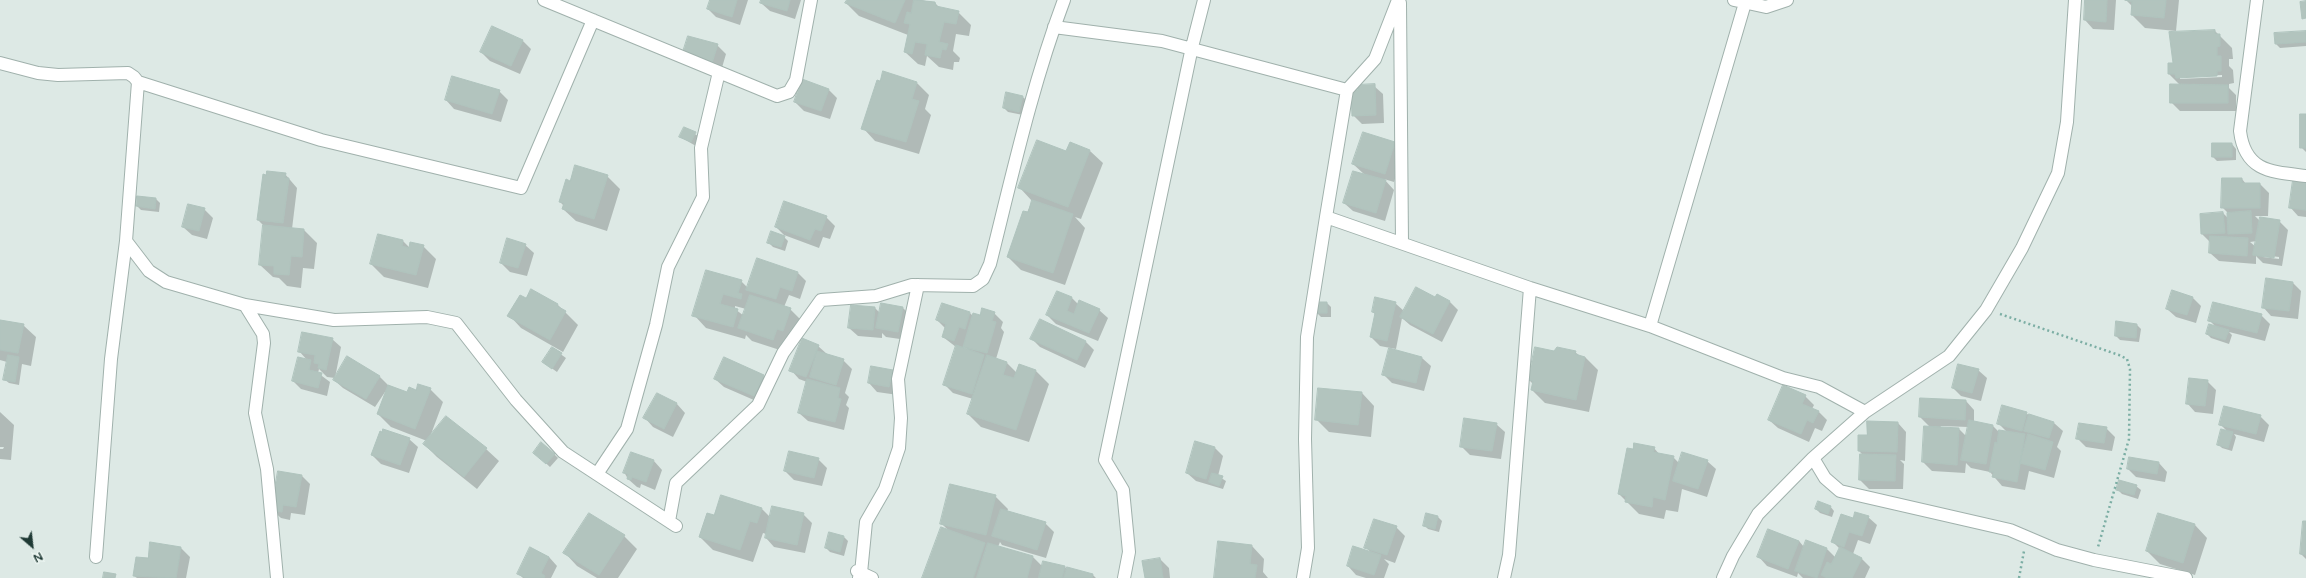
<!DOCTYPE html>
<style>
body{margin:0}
#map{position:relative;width:2306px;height:578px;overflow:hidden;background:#dde9e5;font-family:"Varela Round",sans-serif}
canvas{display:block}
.north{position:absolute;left:12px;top:526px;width:40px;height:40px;-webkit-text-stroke:3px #edf6f2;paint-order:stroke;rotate:152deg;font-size:11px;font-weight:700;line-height:16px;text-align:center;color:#1e3934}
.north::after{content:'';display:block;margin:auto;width:14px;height:18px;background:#1e3934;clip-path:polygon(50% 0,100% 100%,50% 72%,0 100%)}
</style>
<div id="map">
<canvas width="2306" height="578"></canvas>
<div class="north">N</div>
</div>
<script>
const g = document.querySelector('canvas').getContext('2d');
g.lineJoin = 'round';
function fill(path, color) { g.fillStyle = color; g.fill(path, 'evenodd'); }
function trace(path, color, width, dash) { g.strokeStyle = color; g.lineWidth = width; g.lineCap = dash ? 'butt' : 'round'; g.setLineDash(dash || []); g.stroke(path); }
fill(new Path2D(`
 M711,0H748L740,25L716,17L708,9Z
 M762,0H801L795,19L770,11L761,3Z
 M848,0H922L935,3L940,8L958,12L971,25L969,36L956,34L953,51L960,58L959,62H954L953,70L939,67L927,56L925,66L918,64L905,52L908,35L859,16L846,3Z
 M2086,0H2116L2114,30L2093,29L2085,20Z
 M2126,0H2179L2176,31L2145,28L2132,15L2133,7Z
 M2215,31L2232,48L2233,59H2229V66L2233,70L2234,83L2229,84V88L2236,95V111H2180L2171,102L2181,86L2169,74L2174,64ZM2222,75V77L2180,79V77Z
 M2306,32V46L2280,48L2276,44Z
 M522,40L531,49L520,74L490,61L481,52Z
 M717,45L726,54L721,71L692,63Z
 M881,82H916L929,95L925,109L931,115L919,154L875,141L863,128Z
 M1374,86L1383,94L1384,123L1362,124L1353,115L1359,91Z
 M828,89L837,98L830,119L804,111L795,102Z
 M499,91L508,100L501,122L454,109L446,100Z
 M1023,97L1027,101L1023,115L1008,112L1004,108Z
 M2306,115V152L2301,147Z
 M684,128L700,137L696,146L680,137Z
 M1364,133L1395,143L1403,152L1394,182L1384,179L1394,190L1385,221L1353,211L1344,203L1365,175L1353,164Z
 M1070,143L1090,151L1103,163L1081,219L1075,217L1085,228L1065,285L1021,270L1008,257L1032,201L1020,188L1067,153Z
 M2232,144L2236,149V160L2217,161L2213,157Z
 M285,174L297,188L292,229L304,230L317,243L314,269L303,268L301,288L287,286L279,278L273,277L260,265L264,226L258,220Z
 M607,176L620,189L607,231L576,221L563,209L564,206L560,202L571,182Z
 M2242,179L2246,184H2260L2269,193L2268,216H2255L2260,221H2279L2288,230L2282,266L2263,263L2256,256V264L2219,261L2210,253L2211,243L2202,234L2201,215L2223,213L2228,218V213L2222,207ZM2257,241L2256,247L2250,242ZM2263,255L2279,257V259L2263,257Z
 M2306,182V217L2298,216L2290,207Z
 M156,199L160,203L159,212L141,210L137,206Z
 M204,209L213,218L207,239L192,235L183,227Z
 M826,217L835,226L830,239L823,237L819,248L784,235L776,227Z
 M784,237L788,241L785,251L773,247L769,243Z
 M403,241L410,248L423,246L436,259L428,288L384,277L371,264Z
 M525,245L534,253L527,276L510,272L501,263Z
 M707,271L741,281L748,288L798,273L806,281L800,299L789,295L784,307L790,309L803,322L786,352L752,341L746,335L745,339L706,328L694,315ZM735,306L746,309L744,316L735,309Z
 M2293,283L2301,291L2298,319L2271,316L2263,307Z
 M1057,292L1072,298L1079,305L1099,310L1108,318L1098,341L1056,324L1047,315Z
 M1437,295L1450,302L1458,310L1442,342L1410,325L1402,318L1396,349L1380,346L1371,337L1376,315L1373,312L1395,303L1404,311L1435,298Z
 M2193,298L2201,306L2196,323L2176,317L2167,309Z
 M526,300L558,305L578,325L563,352L521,328L509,315Z
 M1327,303L1331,307V317H1321L1317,313Z
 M943,304L970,313L973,316L994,313L1003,322L1001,328L1004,332L996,359L1007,363L1017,373L1020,366L1036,371L1049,384L1029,442L981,427L968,414L973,399L953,393L944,384L956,347L943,337L946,329L937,320ZM964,346L968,350L963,349Z
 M875,308L880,313L903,308L911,316L907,340L886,337L882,333V338L858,336L849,328Z
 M2261,315L2270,324L2265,341L2229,332L2232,335L2229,344L2211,338L2207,334L2217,328L2209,320Z
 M0,321L23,325L36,337L31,366L22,364L19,385L9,383L4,379L7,362L0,360Z
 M2117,322L2137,325L2141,329L2139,342L2120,340L2116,336Z
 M1031,338L1086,342L1094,350L1085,368L1040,347Z
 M332,339L341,347L335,378L327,377L319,369L318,373L330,382L327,396L301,389L293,381L307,360L299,351Z
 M818,346L827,354L843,360L852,369L845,393L849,397L846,405L849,408L844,430L808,421L799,413L807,382L799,379L791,370Z
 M552,348L566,358L557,372L543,362Z
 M1389,350L1422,358L1431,366L1424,391L1392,383L1383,374Z
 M1555,352H1575L1580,356L1585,357L1598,370L1589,412L1545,403L1532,390L1533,384L1529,380Z
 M348,358L380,377L388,385L408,393L430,389L443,402L430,437L486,449L499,461L477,489L437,457L424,444L427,441L391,427L378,414L387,389L375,407L343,388L334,380Z
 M1978,370L1987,378L1981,401L1961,396L1953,388Z
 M892,371L901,380L898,395L877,392L869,383Z
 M763,376L772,384L763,404L724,387L715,379Z
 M2207,381L2216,390L2213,414L2195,412L2187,403Z
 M1362,393L1374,406L1371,437L1329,432L1316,419Z
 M657,394L677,404L685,413L673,437L653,427L645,418Z
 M1805,396L1814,405L1812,409L1818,411L1827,420L1822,431L1815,428L1809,442L1778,428L1769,420Z
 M1966,401L1974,410V422L1993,426L2000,433L2007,432L1998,423L2003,406L2054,423L2063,431L2057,447L2061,451L2054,478L2029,471L2025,490L2002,486L1990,472L1971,468L1966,463L1965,473L1932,471L1923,462L1930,427L1920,417ZM1941,426L1968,427L1967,437L1959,429L1940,428Z
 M0,412L14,425L11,460L0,459V449H3L4,447H0Z
 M2260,416L2269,425L2264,442L2234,434L2236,437L2232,451L2222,448L2218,444L2227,431L2220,424Z
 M1898,423L1906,432L1905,461L1900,460L1904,464L1903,489H1869L1860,480L1863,455L1859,451L1868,436Z
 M1496,424L1505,432L1501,459L1470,455L1461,446Z
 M2106,428L2115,437L2112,451L2086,447L2077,438Z
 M409,439L418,447L409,473L381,464L372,455Z
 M1215,448L1223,456L1218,476L1226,481L1223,489L1196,481L1187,473Z
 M1654,448L1660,455L1673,457L1680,464L1707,461L1716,469L1707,497L1682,489L1678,512L1666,510L1664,519L1639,514L1619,494Z
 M631,453L654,461L662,470L655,490L641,484L640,488L637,487L628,479L624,472Z
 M554,454L558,458L550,467L538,456Z
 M818,459L827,468L822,486L794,480L785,471Z
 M2159,463L2167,472L2165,482L2136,477L2128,469Z
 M302,476L310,484L305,515L291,513L290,520L281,518L272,510Z
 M2136,486L2141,490L2138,499L2122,494L2118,490Z
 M721,496L762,509L770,517L803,514L812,523L805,553L774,547L766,538V534L763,533L753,562L713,550L700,537L714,517Z
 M995,496L1008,509L1007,512L1045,523L1054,532L1046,558L1002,545L1000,542L998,547L1033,557L1043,567H1065L1068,570L1093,575L1096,578H923L949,531L941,523Z
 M1830,506L1834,511L1832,517L1820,513L1816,509Z
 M1426,514L1438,517L1442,521L1439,532L1428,529L1424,525Z
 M1868,517L1877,525L1870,544L1858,540L1853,554L1862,559L1870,567L1865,578H1803L1798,573L1797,577L1767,566L1759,557L1769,530L1799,541L1804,547L1827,549L1835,557L1840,549L1833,542L1854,519Z
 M2306,522V559L2301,554Z
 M2195,525L2207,538L2195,575L2160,564L2147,551Z
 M1396,527L1405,536L1395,563L1384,559L1389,564L1384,578H1366L1356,575L1348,566L1371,553L1366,547Z
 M624,536L637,549L618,578H597L577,566L565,553Z
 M844,537L848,541L844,556L830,552L826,548Z
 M151,544L181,548L190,557L186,578H137L134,576L149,560Z
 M1252,546L1264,559L1263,572L1268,578H1215Z
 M531,548L549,557L557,566L551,578H523L518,573Z
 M1160,559L1169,568L1170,578H1146Z`), '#0003');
const building = new Path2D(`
 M710,0H737L732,17L707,9Z
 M761,0H790L787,11L760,3Z
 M847,0H905L895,23L845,3Z
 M914,0L935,2L936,6L959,11L956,24L944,22L939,42L948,44L946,50L942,49L940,58L925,55L927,44L915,42L912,54L904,52L910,24L904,23L907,12L911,13Z
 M2085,0H2107L2106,22L2084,20Z
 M2125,0H2166L2164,18L2131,15L2132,2Z
 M2306,1V18L2302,19L2300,2Z
 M492,26L523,40L511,66L480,52Z
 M2215,30V34H2220V46L2217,47V56H2221V71H2217V76L2176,78L2175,74H2168V63H2173L2169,32Z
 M2306,31V42L2275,44L2274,33Z
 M688,36L718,44L712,63L682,55Z
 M883,71L917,82L912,99L919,101L906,142L861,129L877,80L880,81Z
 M452,76L500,90L492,114L445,100Z
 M802,79L829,89L821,111L794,102Z
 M1375,84L1376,115L1352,116L1351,90H1358L1357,85Z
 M2170,84L2228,85V103H2170Z
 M1006,92L1023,96L1019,112L1003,108Z
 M2300,114H2306V148H2300Z
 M684,127L696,132L691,142L679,137Z
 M1363,132L1395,142L1385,174L1352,164Z
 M1037,140L1066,151L1070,142L1090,150L1068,207L1018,188Z
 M2212,143H2232V157H2212Z
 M575,165L608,175L594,219L562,209L564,203L559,202L566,179L570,181Z
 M267,171L286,173L285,178H289L283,223L257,220L263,174L266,175Z
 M1353,171L1386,180L1376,213L1343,203Z
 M2222,178H2242V183H2260V208H2221Z
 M2293,180L2306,181V210L2289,208Z
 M137,196L156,198L155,209L136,206Z
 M1032,200L1073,214L1053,273L1007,257L1023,211L1028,212Z
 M784,201L827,216L821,231L815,229L810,240L775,227Z
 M188,204L205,208L199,231L182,227Z
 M2251,211L2252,233L2228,234L2227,213Z
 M2223,212L2225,233L2201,234L2200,214Z
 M2260,217L2280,220L2274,258L2253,255Z
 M263,225L304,229L302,257L291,256L289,275L274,274V266L259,265Z
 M771,231L785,236L781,247L767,243Z
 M378,234L403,240L402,246L409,248L410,242L424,245L416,275L370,264Z
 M2210,236L2248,238L2247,256L2209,253Z
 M507,238L526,244L518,268L500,263Z
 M757,258L798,272L792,291L780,287L776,299L746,290Z
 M706,270L742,280L738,293L742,294L741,299L723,294L720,304L738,309L733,327L692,316Z
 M2266,278L2293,282L2289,311L2262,308Z
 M1416,287L1435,297L1437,294L1450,301L1433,334L1400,317Z
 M531,289L558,304L557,306L566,311L550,340L507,316L520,295L526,298Z
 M2172,290L2193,297L2187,315L2166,309Z
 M1057,291L1072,297L1067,311L1074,314L1079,300L1100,309L1089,333L1046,315Z
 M750,295L791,308L783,331L777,329L773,340L738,328Z
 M1375,297L1396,302L1387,341L1370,337L1375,313L1372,312Z
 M1316,302H1327V313H1316Z
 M2213,302L2262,314L2257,333L2208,321Z
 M881,303L903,307L898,332L876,328Z
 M942,303L970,312L965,329L959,327L954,341L942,337L946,324L936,320Z
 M851,305L875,307L873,330L848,328Z
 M982,308L995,312L992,321L996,322L987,353L963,347L973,313L980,315Z
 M1040,319L1086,341L1077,360L1030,339Z
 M0,320L24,324L18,353L0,350Z
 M2116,321L2137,324L2136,338L2115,336Z
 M2209,324L2229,330L2225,340L2206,334Z
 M302,332L333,338L326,370L318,368L319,364L314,363L315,355L298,352Z
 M802,338L819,345L806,377L789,371Z
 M956,345L984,355L972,394L943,385Z
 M552,347L562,353L552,369L542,362Z
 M1535,347L1554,351L1557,347L1576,351L1575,354L1585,357L1576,400L1531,390L1533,381L1528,380Z
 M1389,348L1422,357L1416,383L1382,375Z
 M817,351L844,359L836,385L810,377Z
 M8,355L19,357L15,382L3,380Z
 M987,355L1007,362L1003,375L1014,378L1019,364L1036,370L1016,430L967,414Z
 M347,356L380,376L366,399L333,380Z
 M298,357L311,360L309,370L322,373L318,388L292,381Z
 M724,357L764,375L754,396L714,379Z
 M1958,364L1979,369L1972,393L1952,388Z
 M871,366L893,370L889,387L868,383Z
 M2189,378L2208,380L2205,406L2186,404Z
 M807,379L840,388L838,398L841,399L835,422L798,413Z
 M418,384L431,388L415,429L377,414L388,385L407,392L409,387L416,390Z
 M1783,385L1806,395L1802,404L1819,411L1813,423L1807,420L1801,434L1768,420Z
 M1318,388L1362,392L1358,425L1315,420Z
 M657,393L677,403L664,429L643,418Z
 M1920,398L1966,400L1965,420L1919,417Z
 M2002,405L2027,412L2022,431L1997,424Z
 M2224,406L2261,415L2256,434L2219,425Z
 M2029,414L2054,422L2049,438L2024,431Z
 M446,416L487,448L464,477L423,444Z
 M1464,418L1497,423L1492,451L1460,447Z
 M1969,420L1993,425L1986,464L1961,460Z
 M1867,421L1898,422L1897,452L1858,451V435H1867Z
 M2079,423L2107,427L2104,443L2076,439Z
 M1924,426L1959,428L1957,465L1922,462Z
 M383,429L410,438L400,465L371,455L380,431L382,432Z
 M2221,429L2233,432L2228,448L2217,445Z
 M1999,430L2025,434L2017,482L1992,477L1994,472H1989L1995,442L1997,443Z
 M2028,434L2053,442L2045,470L2020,463Z
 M1195,441L1215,447L1206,479L1186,473Z
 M541,442L555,454L546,464L533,453Z
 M1634,443L1655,447L1653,452L1674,456L1665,500L1653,497L1652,507L1625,502L1626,496L1618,494L1627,448L1633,449Z
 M789,451L819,458L814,478L784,471Z
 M631,452L654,460L646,482L632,477L631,480L627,479L628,474L623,473Z
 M1682,452L1708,460L1698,489L1673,481Z
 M1860,454L1896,455L1895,481L1859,480Z
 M2129,457L2159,462L2157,474L2127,469Z
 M278,471L302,475L296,507L283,505L282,512L271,510Z
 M1212,473L1223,476L1219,486L1209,482Z
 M2119,480L2137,485L2134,495L2116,490Z
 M950,484L996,495L986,535L940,524Z
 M721,495L762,508L757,523L750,521L740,550L699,537L707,513L714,515Z
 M1818,501L1831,506L1828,514L1815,509Z
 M772,506L804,513L797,545L765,538Z
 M1001,509L1046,522L1037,550L992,536Z
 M1855,512L1869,516L1862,536L1849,532L1844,547L1831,542L1841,514L1853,518Z
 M589,513L625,535L599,575L563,553Z
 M1426,513L1438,516L1435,529L1423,526Z
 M2158,513L2195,524L2183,563L2146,551Z
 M1374,519L1397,526L1387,555L1364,548Z
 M2303,521H2306V555L2300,554Z
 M941,527L985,543L973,578H922Z
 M1768,529L1799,541L1788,569L1757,557Z
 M829,532L844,536L840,552L825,548Z
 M1806,540L1827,548L1817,578L1795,571Z
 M1218,541L1252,545L1250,564L1257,565L1255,578H1214Z
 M150,542L181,547L176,578L133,576L136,557L148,558Z
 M988,543L1033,556L1027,578H977Z
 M1353,546L1381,555L1374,575L1347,566Z
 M530,547L549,557L541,573L545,576L544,578H526L517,574Z
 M1840,547L1862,558L1852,578H1827L1821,575L1827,562L1831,564Z
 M1160,558L1163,578H1145L1142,561Z
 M1043,561L1065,566L1062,578H1039Z
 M1067,567L1093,574L1092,578H1064Z
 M104,572L116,574L115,578H103Z`);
fill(building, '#b2c4be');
trace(building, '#afc3bd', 1);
const minor = new Path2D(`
 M544,0L777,96L789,92L796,80L811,0
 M1734,0L1766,7L1787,0
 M2257,0L2240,131C2245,172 2272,172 2306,176
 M1400,3L1402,243
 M1054,27L1162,41L1347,90
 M0,63L38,73L58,75L128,73L134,77L138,82L126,241L149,271L166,282L245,305L263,334L264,343L255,413L267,469L277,578
 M138,82L321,140L521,188L593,20
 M1326,217L1530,288L1650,326L1783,378L1819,387L1865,412
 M245,305L334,320L427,317L456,323L516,400L563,452L676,526
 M1650,326L1745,3
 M1813,458L1825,478L1840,491L2010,530L2057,550L2094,560L2186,578
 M597,474L627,429L656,325L668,267L703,197L701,148L719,72
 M669,521L676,483L758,405L783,353L821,300L876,296L912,285L973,286L983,279L990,264C1012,176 1032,85 1064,0
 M96,557L111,359L126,241
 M857,571L872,578
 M859,578L861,573L866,522L885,489L899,448L901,418L898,379L918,285
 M1124,578L1129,552L1123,490L1105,460L1192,47L1204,0
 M1303,578L1308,548L1305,439L1307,337L1326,217L1347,90L1375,59L1398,0
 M1504,578L1509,555L1530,288
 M1723,578L1733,556L1758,514L1813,458L1865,412L1949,356L1986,310L2022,248L2058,173L2067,122L2075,0`);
trace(minor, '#a0b1ac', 14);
trace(new Path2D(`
 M2000,314L2119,355L2127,359L2130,369L2129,439L2098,547
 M2019,578L2024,551`), '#7caea4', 2.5, [2, 3]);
trace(minor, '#fff', 12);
</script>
